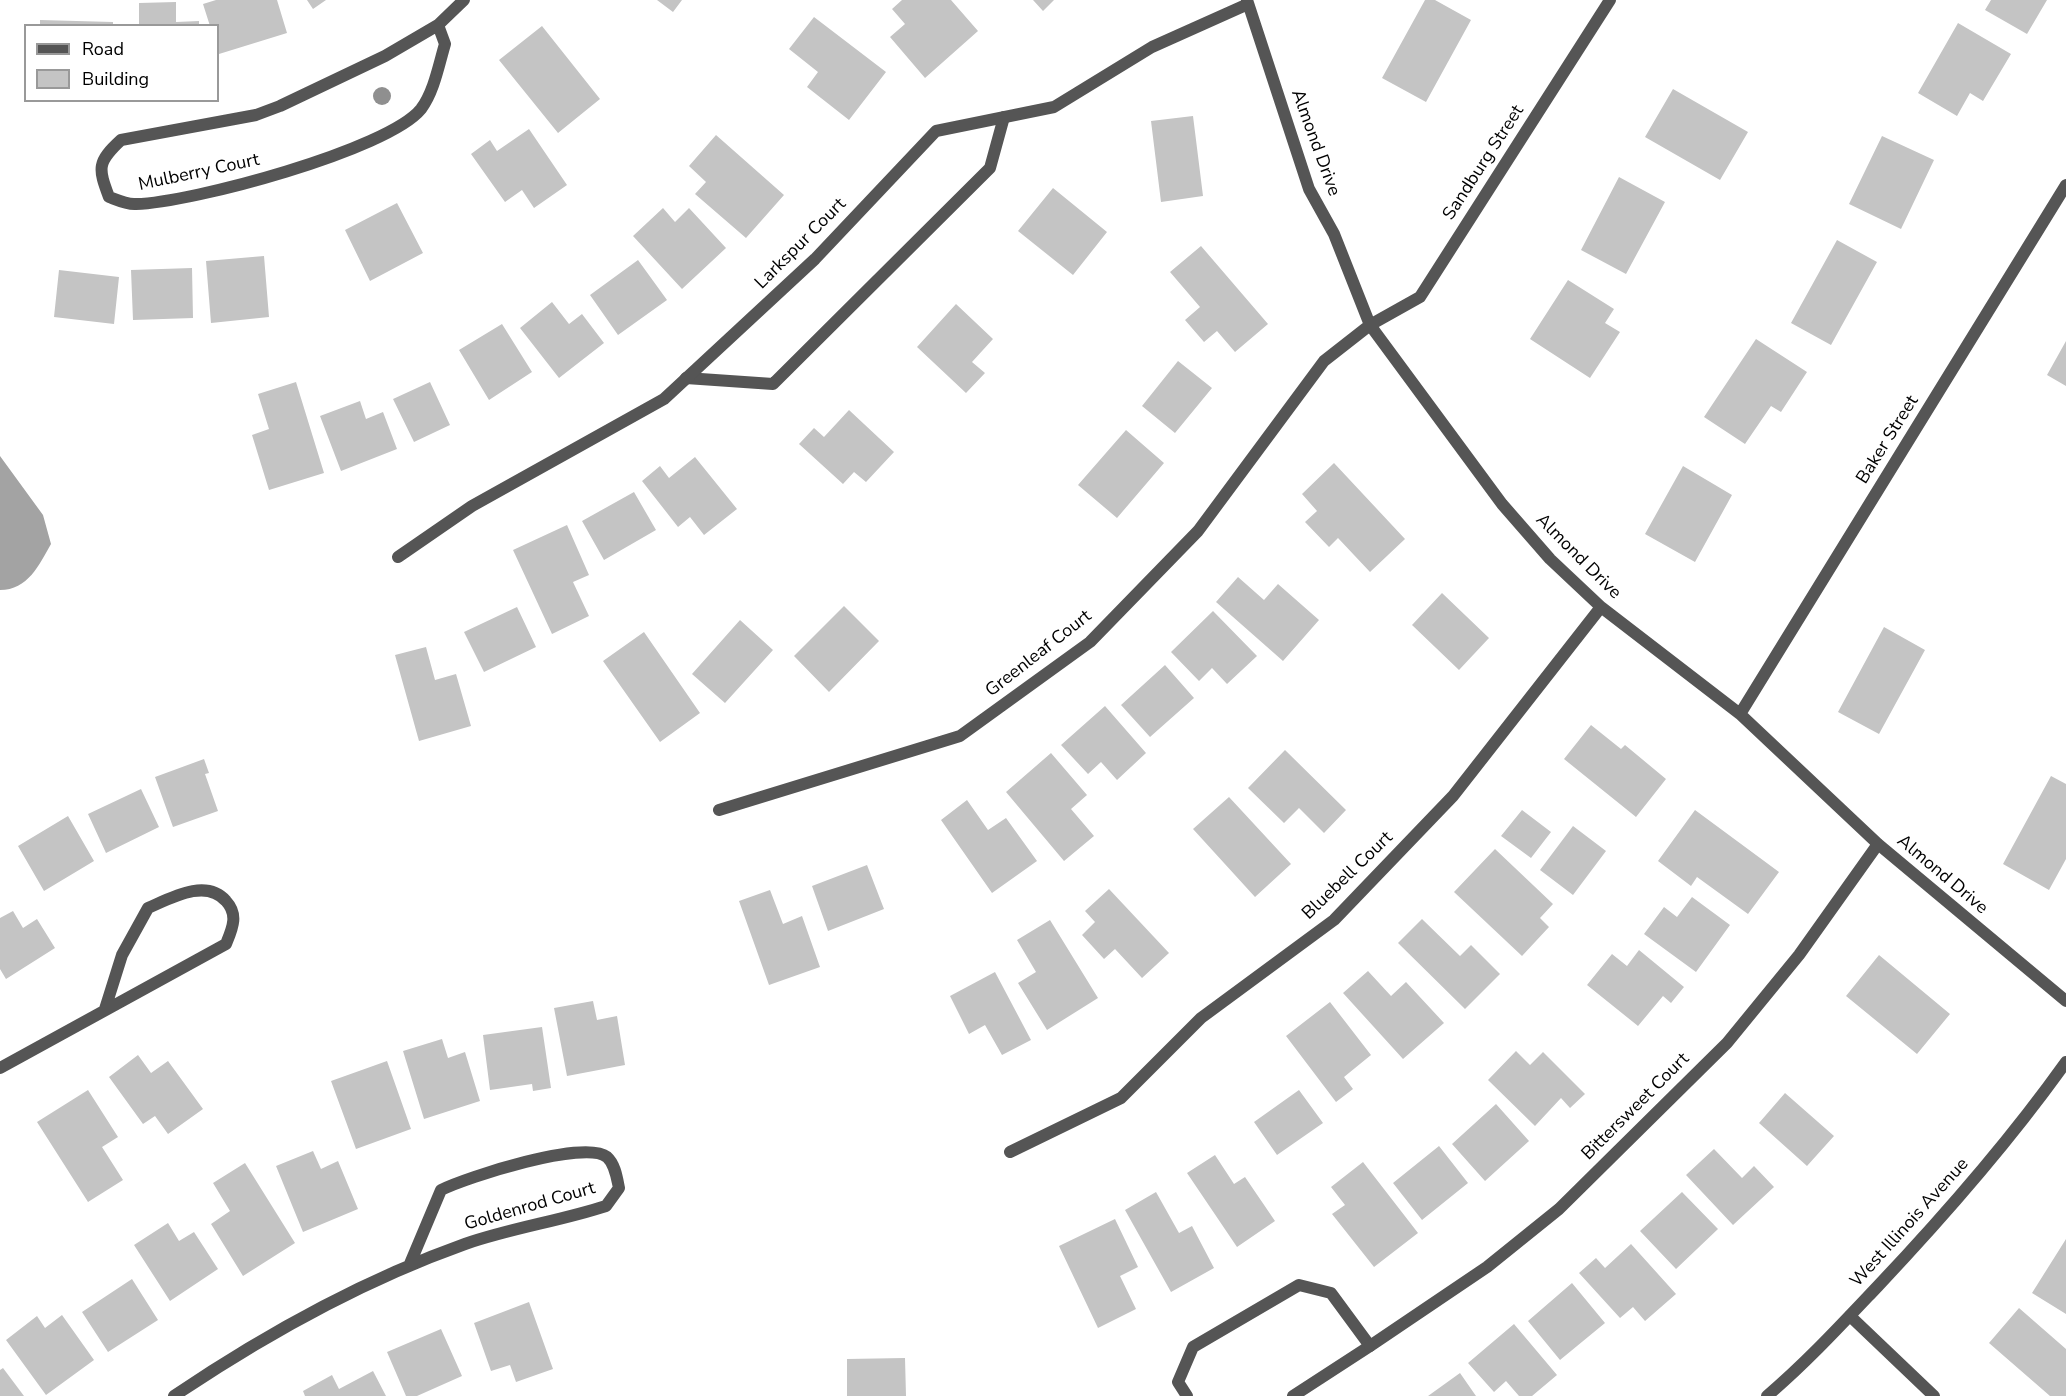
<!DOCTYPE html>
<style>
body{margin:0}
#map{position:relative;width:2066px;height:1396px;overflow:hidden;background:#fff;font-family:"Nunito Sans",sans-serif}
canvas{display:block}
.legend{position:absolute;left:24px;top:24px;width:195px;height:78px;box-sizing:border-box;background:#fff;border:2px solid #999;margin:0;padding:8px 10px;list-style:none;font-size:18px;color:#000}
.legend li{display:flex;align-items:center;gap:12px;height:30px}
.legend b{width:30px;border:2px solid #999}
</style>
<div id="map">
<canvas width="2066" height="1396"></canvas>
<ul class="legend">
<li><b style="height:8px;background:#555"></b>Road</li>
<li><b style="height:16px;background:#c4c4c4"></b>Building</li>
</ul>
</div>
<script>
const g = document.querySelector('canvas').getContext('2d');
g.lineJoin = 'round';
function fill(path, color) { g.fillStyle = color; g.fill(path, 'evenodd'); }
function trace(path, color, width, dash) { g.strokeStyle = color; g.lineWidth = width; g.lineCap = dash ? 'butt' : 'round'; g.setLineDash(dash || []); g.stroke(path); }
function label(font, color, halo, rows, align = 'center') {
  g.font = font + ' "Nunito Sans",sans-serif'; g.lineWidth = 4.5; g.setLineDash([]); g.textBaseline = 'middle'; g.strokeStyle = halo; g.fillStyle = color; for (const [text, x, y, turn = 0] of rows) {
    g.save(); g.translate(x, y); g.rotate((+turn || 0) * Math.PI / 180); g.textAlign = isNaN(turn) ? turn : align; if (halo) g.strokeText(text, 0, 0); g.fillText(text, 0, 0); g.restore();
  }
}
fill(new Path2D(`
 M0,456L43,515L51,544C39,565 28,590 0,590Z`), '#a3a3a3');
fill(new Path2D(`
 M216,0H277L287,33L219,54L218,26H210L203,4Z
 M307,0H326L313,9Z
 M657,0H682L673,12Z
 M902,0H951L978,31L925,78L890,37L905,24L892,9Z
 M1033,0H1054L1043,11Z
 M1425,0H1435L1471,20L1426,102L1382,78Z
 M1991,0H2047L2027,34L1985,10Z
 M176,2V22L199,21V26H139V3Z
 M814,17L886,72L849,120L807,87L818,72L789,49Z
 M40,20L113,22V26H40Z
 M1958,23L2011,54L1983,101L1970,93L1957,116L1918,93Z
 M542,26L600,99L558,133L499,60Z
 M1673,89L1748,132L1720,180L1645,137Z
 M1193,116L1203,196L1161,202L1151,121Z
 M529,129L567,185L534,208L522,190L505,202L471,154L490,140L497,151Z
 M716,135L784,195L746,238L695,194L706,182L689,166Z
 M1882,136L1934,160L1901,229L1849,204Z
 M1619,177L1665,202L1626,274L1581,250Z
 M1053,188L1107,232L1073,275L1018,231Z
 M397,203L423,253L370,281L345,230Z
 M663,208L675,222L689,208L726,248L682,289L633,236Z
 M1837,240L1877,262L1831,345L1791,323Z
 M1201,246L1268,324L1235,352L1217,331L1204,342L1185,320L1200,307L1170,272Z
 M264,256L269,317L211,323L206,261Z
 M638,260L667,300L618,335L590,295Z
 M192,268L193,318L133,320L131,270Z
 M59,270L119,277L114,324L54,317Z
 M1568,280L1614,309L1605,323L1620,332L1590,378L1530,339Z
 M552,302L569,324L582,314L604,343L559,378L520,328Z
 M956,304L993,339L972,362L985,373L966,393L917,347Z
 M502,324L532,372L489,400L459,350Z
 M1756,339L1807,372L1781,412L1771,406L1745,444L1704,417Z
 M2066,341V386L2047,375Z
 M1178,361L1212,388L1175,433L1142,406Z
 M296,382L324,473L269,490L252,435L269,429L258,394Z
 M430,382L450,425L414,442L393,399Z
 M360,401L366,419L383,412L397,449L341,471L320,416Z
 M849,410L894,452L866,482L854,472L843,484L799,444L814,428L824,437Z
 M1126,430L1164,463L1117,518L1078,485Z
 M695,457L737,509L704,535L690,517L678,527L642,481L660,466L669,478Z
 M1334,463L1405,539L1370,572L1338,538L1329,547L1305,522L1317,511L1302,494Z
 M1683,466L1732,495L1695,562L1645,534Z
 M634,492L656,530L604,560L582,521Z
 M567,525L589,575L573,582L589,616L552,634L513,550Z
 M1238,577L1264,600L1278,584L1319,620L1283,661L1216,602Z
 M1442,593L1489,638L1459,670L1412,625Z
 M844,606L879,641L829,692L794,656Z
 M517,607L536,647L484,672L464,632Z
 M1213,611L1257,656L1227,684L1212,668L1199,681L1171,652Z
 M740,620L773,650L725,703L692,674Z
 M1884,627L1925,650L1879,734L1838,712Z
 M644,632L700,713L660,742L603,661Z
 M426,647L435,680L456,674L471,726L419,741L395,655Z
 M1165,665L1194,698L1150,737L1121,705Z
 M1105,706L1146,753L1117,780L1101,762L1088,774L1061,745Z
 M1591,725L1621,749L1625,745L1666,779L1636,817L1564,759Z
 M1285,750L1346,810L1324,833L1299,808L1284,823L1248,788Z
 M1051,753L1087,795L1071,809L1094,836L1064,861L1006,792Z
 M204,759L209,773L205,774L218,811L173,827L155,777Z
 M2051,776L2066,784V859L2049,890L2003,864Z
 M141,789L159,827L106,853L88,814Z
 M1229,797L1291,864L1255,897L1193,829Z
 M967,800L988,830L1006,818L1037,861L992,893L941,820Z
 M1522,810L1551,832L1531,858L1501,836Z
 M1695,810L1779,872L1748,914L1697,877L1691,886L1658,861Z
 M68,816L94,861L44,891L18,846Z
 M1573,826L1606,851L1573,895L1540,870Z
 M1495,849L1553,904L1540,918L1549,927L1522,956L1454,892Z
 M867,865L884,909L828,931L812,886Z
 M1109,889L1169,953L1142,978L1115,949L1104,959L1082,935L1095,922L1085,911Z
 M770,890L783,924L802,916L820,967L769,985L739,901Z
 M1692,897L1730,925L1696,972L1644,934L1664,907L1677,917Z
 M13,911L23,928L37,919L55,948L6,979L0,969V918Z
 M1422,919L1460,956L1471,945L1500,974L1465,1009L1398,943Z
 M1050,920L1098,998L1047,1030L1018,983L1036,972L1017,940Z
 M1639,950L1684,987L1671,1003L1663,996L1638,1026L1587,985L1612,954L1627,966Z
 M1879,955L1950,1014L1917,1054L1846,996Z
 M1368,971L1391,996L1406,982L1444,1023L1403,1059L1343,993Z
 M995,972L1031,1040L1002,1055L985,1025L969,1034L950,996Z
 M593,1001L597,1020L617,1016L625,1065L567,1076L554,1008Z
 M1330,1002L1371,1055L1344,1077L1353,1089L1336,1102L1286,1036Z
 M542,1027L551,1088L533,1091L532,1084L490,1090L483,1035Z
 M442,1039L448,1058L465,1052L480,1101L424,1119L403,1051Z
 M1516,1051L1530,1065L1543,1052L1585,1094L1570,1108L1561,1098L1535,1126L1488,1080Z
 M138,1055L151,1073L168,1061L203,1109L168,1134L155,1116L143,1124L109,1077Z
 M387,1061L411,1129L356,1149L331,1081Z
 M88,1090L118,1137L102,1147L123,1180L88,1202L37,1122Z
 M1299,1090L1323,1123L1277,1155L1254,1122Z
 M1785,1093L1834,1136L1807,1166L1759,1123Z
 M1496,1104L1529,1141L1485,1181L1452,1144Z
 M1439,1146L1468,1183L1422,1220L1393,1183Z
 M1714,1149L1742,1178L1754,1166L1774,1187L1733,1225L1686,1175Z
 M313,1151L321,1169L338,1161L358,1209L303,1232L276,1166Z
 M1215,1155L1234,1184L1245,1177L1275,1221L1237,1247L1187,1173Z
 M1363,1162L1418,1233L1374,1267L1332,1214L1345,1205L1331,1187Z
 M245,1163L295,1243L243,1276L211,1224L230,1211L213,1183Z
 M1156,1192L1179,1233L1192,1226L1214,1268L1171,1292L1125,1210Z
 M1682,1192L1718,1229L1676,1269L1640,1231Z
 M1115,1219L1138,1267L1120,1276L1136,1309L1098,1328L1059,1246Z
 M168,1223L179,1241L194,1232L218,1269L170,1301L134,1245Z
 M2066,1239V1314L2032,1293Z
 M1631,1244L1676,1294L1645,1321L1633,1307L1620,1318L1579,1273L1596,1258L1605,1268Z
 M132,1279L158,1320L108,1352L82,1312Z
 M1572,1283L1605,1323L1560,1360L1528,1321Z
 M529,1302L553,1369L516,1382L510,1365L491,1371L474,1323Z
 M2019,1308L2066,1349V1396H2050L1989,1343Z
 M62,1315L94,1360L46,1395L6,1340L37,1316L45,1328Z
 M1514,1324L1557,1375L1532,1396H1519L1506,1381L1494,1392L1468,1363Z
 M441,1329L462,1376L417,1396H406L387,1352Z
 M905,1358L906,1396H847V1359Z
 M3,1368L24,1396H0V1370Z
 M373,1371L386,1396H305L303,1391L332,1375L339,1389Z
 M1460,1373L1476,1396H1428Z`), '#c4c4c4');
trace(new Path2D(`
 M686,378L773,384L990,168L1004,117
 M1187,1396L1178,1382L1193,1347L1299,1285L1331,1293L1370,1346L1293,1396`), '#555', 12);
trace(new Path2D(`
 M1247,0L1309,189L1334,234L1370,325L1502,504L1550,559L1601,607L1740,714L1878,844L2066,1001
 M438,25L445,44C439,64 434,92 421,109C388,150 190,203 136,204C128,205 117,200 109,197C98,168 97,162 121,140L256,115L280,106L385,56L438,25L464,0
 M398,557L472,506L664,399L815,259L936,131L1054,107L1152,47L1248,4
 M1740,714L2066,185
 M719,810L960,736L1090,642L1198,531L1324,361L1370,325L1420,297L1610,0
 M0,1068L226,944C232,929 239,915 226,901C206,878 171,898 148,908L122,955L105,1009
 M1010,1152L1121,1098L1201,1018L1334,920L1453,796L1601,607
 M1850,1316L1934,1396
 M1370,1346L1487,1267L1559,1209L1727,1043L1799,955L1878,844
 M174,1396C266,1334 361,1281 465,1244C511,1228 560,1221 606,1206L619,1188C617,1178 615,1164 607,1157C585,1139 467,1177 441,1190L409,1266`), '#555', 12);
trace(new Path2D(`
 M1767,1396C1806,1363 1842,1324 1878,1286C1945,1215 2009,1142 2066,1062`), '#555', 12);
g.fillStyle = '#8f8f8f';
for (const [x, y] of [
 [382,96]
]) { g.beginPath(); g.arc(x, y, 9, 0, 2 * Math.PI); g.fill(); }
label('18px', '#000', '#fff', [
 ["Almond Drive",1315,143,70],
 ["Sandburg Street",1484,163,-57],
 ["Mulberry Court",199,173,-12],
 ["Larkspur Court",801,244,-45],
 ["Baker Street",1888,440,-58],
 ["Almond Drive",1578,557,45],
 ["Greenleaf Court",1039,654,-38],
 ["Almond Drive",1942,875,40],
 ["Bluebell Court",1348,876,-44],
 ["Bittersweet Court",1636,1107,-45],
 ["Goldenrod Court",530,1207,-16],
 ["West Illinois Avenue",1910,1223,-48]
]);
</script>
